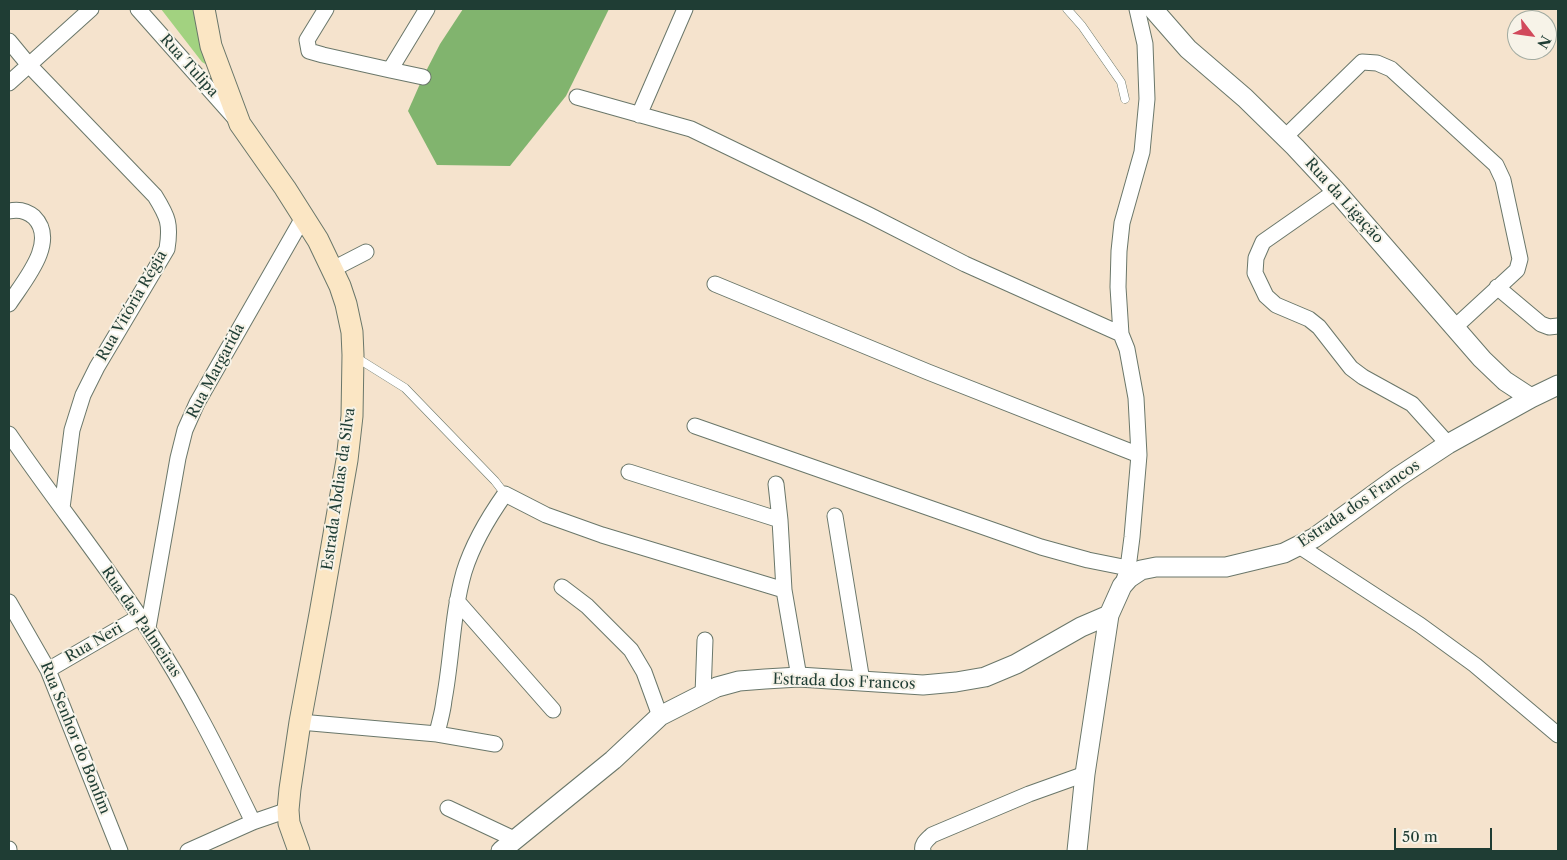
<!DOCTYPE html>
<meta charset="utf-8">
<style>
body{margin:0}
#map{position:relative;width:1567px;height:860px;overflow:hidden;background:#f5e3cd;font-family:"Libre Caslon Text",serif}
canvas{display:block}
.frame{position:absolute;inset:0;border:10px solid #1f3d34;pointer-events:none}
.north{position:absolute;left:1507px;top:10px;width:50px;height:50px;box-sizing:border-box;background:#f7f3e8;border:1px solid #a1aaa0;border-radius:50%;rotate:120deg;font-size:14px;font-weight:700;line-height:20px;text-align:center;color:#1f3d34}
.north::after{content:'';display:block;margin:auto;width:18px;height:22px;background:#d1495b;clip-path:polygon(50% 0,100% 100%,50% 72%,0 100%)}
.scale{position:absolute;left:1394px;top:828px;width:98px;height:22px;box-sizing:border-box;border:2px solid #1f3d34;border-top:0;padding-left:6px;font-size:15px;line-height:18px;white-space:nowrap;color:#1f3d34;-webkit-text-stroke:4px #f7f3e8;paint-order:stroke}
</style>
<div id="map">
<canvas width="1567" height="860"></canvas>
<div class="frame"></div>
<div class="north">N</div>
<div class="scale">50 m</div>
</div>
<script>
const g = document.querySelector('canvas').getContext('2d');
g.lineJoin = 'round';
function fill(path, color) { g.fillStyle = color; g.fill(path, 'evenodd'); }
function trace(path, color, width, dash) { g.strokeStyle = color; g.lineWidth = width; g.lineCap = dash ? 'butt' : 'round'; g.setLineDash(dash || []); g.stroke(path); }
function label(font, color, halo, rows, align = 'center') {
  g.font = font + ' "Libre Caslon Text",serif'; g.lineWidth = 4; g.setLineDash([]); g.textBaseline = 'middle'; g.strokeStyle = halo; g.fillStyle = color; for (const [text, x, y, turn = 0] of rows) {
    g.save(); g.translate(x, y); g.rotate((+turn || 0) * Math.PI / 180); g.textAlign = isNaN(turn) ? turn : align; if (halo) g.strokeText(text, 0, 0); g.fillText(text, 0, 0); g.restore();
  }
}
fill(new Path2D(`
 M161,9H195L196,27L207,65L202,62Z`), '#a2d280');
fill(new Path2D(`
 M463,9H609L566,96L510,166L437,165L408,111L423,77L440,44Z`), '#81b46e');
const service = new Path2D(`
 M1067,9L1082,26L1121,82L1125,99
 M357,358L405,388L495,481L505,494`);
const minor = new Path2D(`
 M138,9L233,116
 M326,9L307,40L309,51L323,55L390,70
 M9,41L28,64L155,196C168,217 171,224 167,249L97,367L83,395L72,430L62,508
 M423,77L390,70L427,9
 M9,83L91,9
 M577,97L691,129L869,215L965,264L1121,334
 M639,115L685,9
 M1285,137L1362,62L1377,63L1391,69L1496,165L1503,180L1520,259L1517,270L1455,327
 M1336,191L1263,242L1256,258L1255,273L1266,296L1276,305L1309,319L1319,327L1351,368L1363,377L1412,404L1448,444
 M9,211C18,209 26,210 34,217C59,242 23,282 9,304
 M333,269L366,252
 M715,284L928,372L1139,455
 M1497,287L1541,324L1549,327L1558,326
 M695,426L1041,547L1088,560L1128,568
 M9,434C54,500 104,562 148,629C188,690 221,756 253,822
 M629,472L780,520
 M776,484L780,520L784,590L799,677
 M835,516L862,681
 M1299,546L1420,625L1475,665L1558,735
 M1122,586L1128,568L1132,537L1139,455L1136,398L1127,349L1121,334L1118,287L1119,251L1122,223L1142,152L1147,99L1145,44L1137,9
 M562,587L587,606L631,650L644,672L660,716
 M457,601L553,710
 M9,602L48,670L120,851
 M148,628L178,458L185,430L197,403L304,216
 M48,670L139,617
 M703,694L705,640
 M300,722L437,734L495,744
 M437,734C439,723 443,712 444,700C452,658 452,614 464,572C473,543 488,518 505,494L546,515L602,535L784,590
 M448,808L514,839
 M9,849V851
 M188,851L253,822L288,810
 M923,851C921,844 927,840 932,835L1029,794L1085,774`);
const tertiary = new Path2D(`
 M1153,9L1188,49L1245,98L1295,147L1336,191L1482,359L1505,381L1531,398
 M501,851L613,760L660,716L717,687L739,681L765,679L799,677L923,685L956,682L985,677L1016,664L1081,627L1109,615L1122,586L1129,578L1141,570L1156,567H1226L1284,553L1314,538L1398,477L1448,444L1531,398L1558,385
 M1077,851L1085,774L1109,615`);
const secondary = new Path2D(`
 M204,9L211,46L240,124L285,188L318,240L340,286L346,304L352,332L353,355L352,416L347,460L320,614L300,722L290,789L288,810L289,823L299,851`);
trace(service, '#6a776a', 9);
trace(minor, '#6a776a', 17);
trace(tertiary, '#6a776a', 21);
trace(secondary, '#6a776a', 23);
trace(service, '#fff', 8);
trace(minor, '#fff', 15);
trace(tertiary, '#fff', 19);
trace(secondary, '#fbe6c4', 21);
label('15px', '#1f3d34', '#f7f3e8', [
 ["Rua Tulipa",189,66,48],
 ["Rua da Ligação",1344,201,48],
 ["Rua Vitória Régia",132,306,-60],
 ["Rua Margarida",216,371,-62],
 ["Estrada Abdias da Silva",339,489,-82],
 ["Estrada dos Francos",1359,504,-34],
 ["Rua das Palmeiras",141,622,56],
 ["Rua Neri",94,643,-30],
 ["Estrada dos Francos",844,682,2],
 ["Rua Senhor do Bonfim",75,738,68]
]);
</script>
